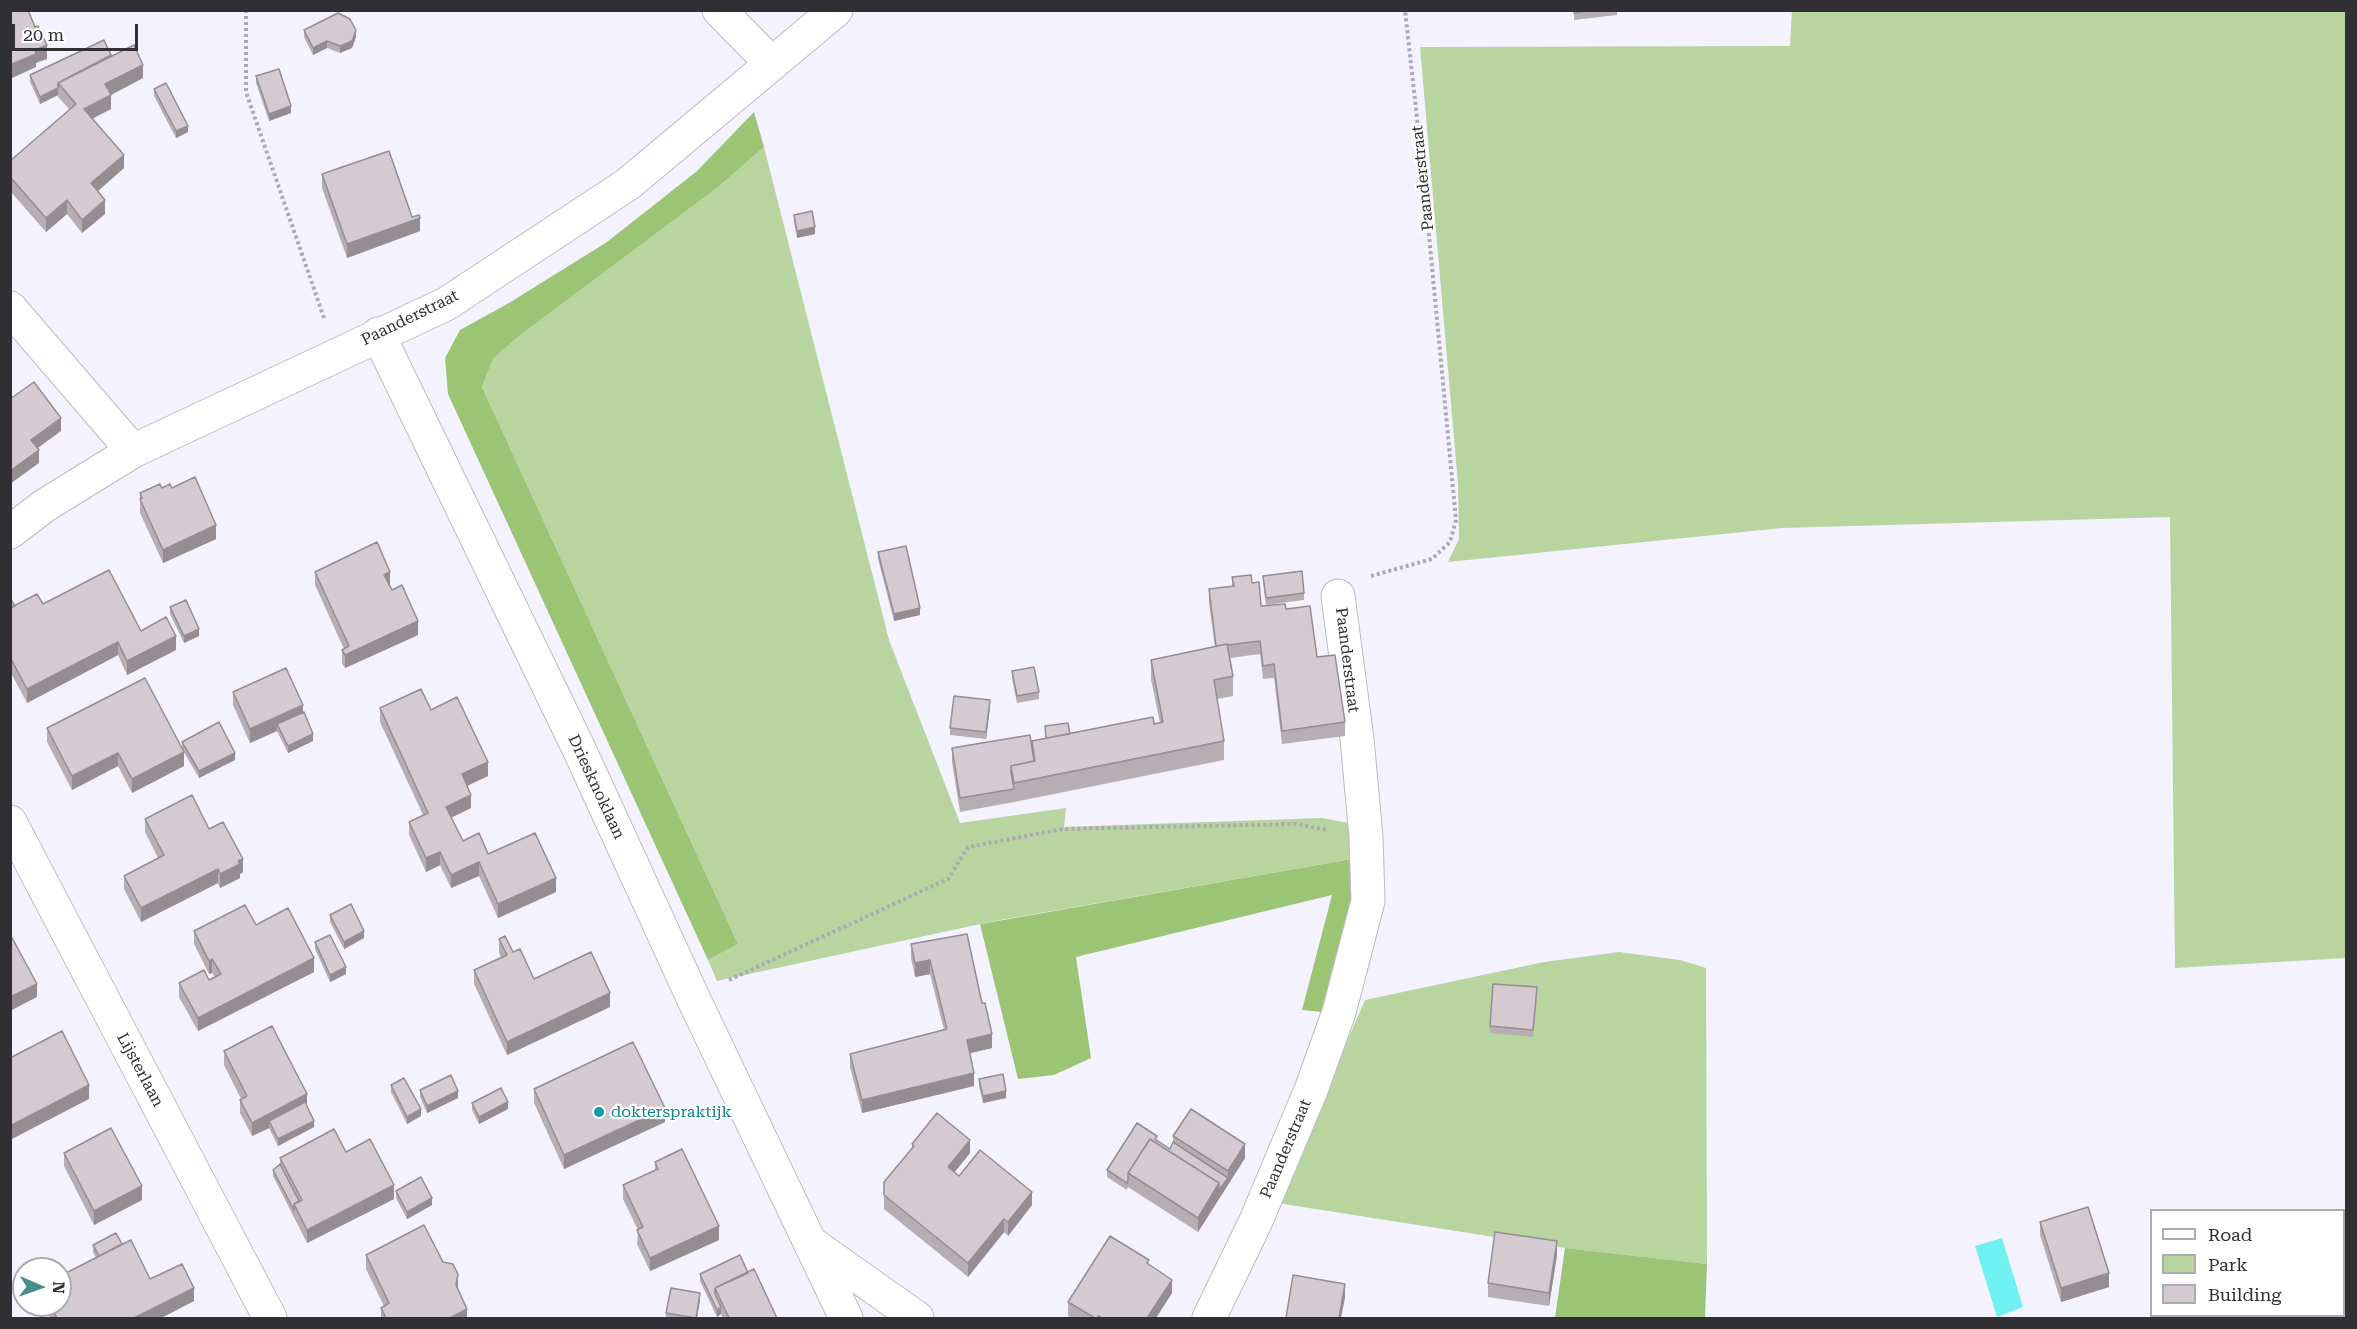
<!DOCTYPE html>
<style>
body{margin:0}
#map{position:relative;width:2357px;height:1329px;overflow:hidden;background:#f4f2ff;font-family:"Roboto Serif",serif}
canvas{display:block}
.frame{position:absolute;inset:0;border:12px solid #302f34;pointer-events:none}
.legend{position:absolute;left:2150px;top:1209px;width:195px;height:108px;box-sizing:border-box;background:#fff;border:2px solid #acacae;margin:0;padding:8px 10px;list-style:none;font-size:18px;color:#302f34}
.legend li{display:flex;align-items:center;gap:12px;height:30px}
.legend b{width:30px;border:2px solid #acacae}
.north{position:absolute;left:12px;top:1257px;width:60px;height:60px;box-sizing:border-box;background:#fff;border:2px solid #acacae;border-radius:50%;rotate:92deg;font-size:16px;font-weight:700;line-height:24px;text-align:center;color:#302f34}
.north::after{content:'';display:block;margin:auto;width:21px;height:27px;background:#458d8f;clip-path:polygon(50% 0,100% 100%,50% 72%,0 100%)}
.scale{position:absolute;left:12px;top:24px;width:126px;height:27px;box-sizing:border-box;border:3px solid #302f34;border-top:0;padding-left:8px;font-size:18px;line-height:21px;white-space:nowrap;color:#302f34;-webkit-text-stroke:4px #fff;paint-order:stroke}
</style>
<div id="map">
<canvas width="2357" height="1329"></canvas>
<div class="frame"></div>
<ul class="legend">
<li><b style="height:8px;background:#fff"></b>Road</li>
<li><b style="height:16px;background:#b8d49f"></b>Park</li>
<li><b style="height:16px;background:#d5cad1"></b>Building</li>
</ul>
<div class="north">N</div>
<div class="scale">20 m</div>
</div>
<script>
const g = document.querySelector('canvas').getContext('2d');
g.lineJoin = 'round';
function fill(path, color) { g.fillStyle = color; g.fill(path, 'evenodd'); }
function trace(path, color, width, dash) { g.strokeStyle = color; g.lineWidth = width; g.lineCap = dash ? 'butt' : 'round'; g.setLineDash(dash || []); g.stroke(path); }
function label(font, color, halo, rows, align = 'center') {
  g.font = font + ' "Roboto Serif",serif'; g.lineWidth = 4.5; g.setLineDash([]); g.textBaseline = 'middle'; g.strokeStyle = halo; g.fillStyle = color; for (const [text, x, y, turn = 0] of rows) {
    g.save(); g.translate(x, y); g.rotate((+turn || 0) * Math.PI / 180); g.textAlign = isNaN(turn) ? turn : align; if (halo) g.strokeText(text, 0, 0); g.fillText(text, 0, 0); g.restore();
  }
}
fill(new Path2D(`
 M1792,10L2346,11V958L2175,968L2170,517L1782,528L1448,562L1459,539L1458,484L1420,47L1790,46Z
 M764,147L889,640L960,823L1066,808L1064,827L1322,818L1360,825L1363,857L994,921L717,981L708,960L738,944L482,387L493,359L519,336L717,188Z
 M1619,952L1680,960L1706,968L1707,1264L1565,1248L1277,1203L1365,1000L1544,962Z`), '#b8d49f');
fill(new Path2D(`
 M754,112L764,147L717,188L519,336L493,359L482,387L738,944L708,960L448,394L445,358L460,330L509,303L607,242L697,171Z
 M1363,857L1332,1013L1302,1010L1332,895L1076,957L1091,1058L1054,1075L1018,1079L980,924Z
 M1565,1248L1707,1264L1705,1318H1555Z`), '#9bc575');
fill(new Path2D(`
 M2002,1238L2023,1307L1997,1317L1975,1246Z`), '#6ff1f2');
const minor = new Path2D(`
 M719,10L772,64
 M10,308L133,451
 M378,334L579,749L695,1002L846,1318
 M10,532L44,506L133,451L446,304L628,184L836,10
 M10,822L270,1318
 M811,1243L917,1318
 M1209,1318L1255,1223L1311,1090L1339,1012L1368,901L1366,837L1357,739L1338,596`);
trace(minor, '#bcbac6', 35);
trace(new Path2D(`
 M246,10V92L324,318
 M1371,576L1432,559L1450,542L1456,520L1423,172L1405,10
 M729,980L948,879L968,847L1063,829L1296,824L1327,830`), '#aba9b3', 4, [3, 3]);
trace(minor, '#fff', 33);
fill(new Path2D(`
 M1574,10H1621L1617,11V15L1574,20Z
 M304,30L356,37L352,48L340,53L327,48L313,55L304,37Z
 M111,55L143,78L111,95V109L92,118L124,168L98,191L105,214L82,233L67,214L46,232L10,191V161L70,110L58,97V95L40,104L30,82V75Z
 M256,76L291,113L269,121L256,83Z
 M154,89L188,132L176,138L154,96Z
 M322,174L412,217L420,231L347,258L322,188Z
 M794,215L815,234L797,238L794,222Z
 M162,488H172L216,539L163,563L140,513V493Z
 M878,552L920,615L894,621L878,559Z
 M315,572L390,585L418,635L345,668L342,663V650L344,649L315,585Z
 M1263,576L1304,593V600L1266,605L1263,582Z
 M1232,577L1252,583L1261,606L1286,609L1317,657L1345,722V736L1282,744L1274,678L1263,679L1260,654L1230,658L1233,676V696L1217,699L1224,741V760L1014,802L960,812L952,762V748L1032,745L1046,738L1045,726L1070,734L1160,723L1151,679V660L1215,647L1209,603V589L1232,586Z
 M10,598L15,606L43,604L141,631L176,650L127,675L118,655L27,703L10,671Z
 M170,607L199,636L184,643L170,614Z
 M1012,671L1039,692V699L1017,703L1012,678Z
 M233,692L303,712L313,741L288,753L277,731L250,743L233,705Z
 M990,707L986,739L950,735V728Z
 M380,708L431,710L488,776L467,786L471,808L451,818L463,841L488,854L556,892L498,918L479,876L451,888L440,865L426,872L409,835V822L423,815L380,722Z
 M47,728L184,766L132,793L118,766L72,790L47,742Z
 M182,742L235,760L199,778L182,749Z
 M145,819L209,829L243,872L240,874V878L220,888L218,883L141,922L124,889V876L158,858L145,832Z
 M330,915L364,938L344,949L330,922Z
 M256,925L314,972L198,1031L179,997V983L209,980L215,977L212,973L209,974L194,944V931Z
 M967,934L992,1048L970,1053L974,1086L862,1113L850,1067V1054L944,1030L930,974L915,977L911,958V944Z
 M499,939L513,952L534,979L610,1007L507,1055L474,984V970L501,957L499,953Z
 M315,942L346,974L330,982L315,949Z
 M1537,994L1533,1037L1490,1033V1026Z
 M224,1051L307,1107L314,1127L278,1146L269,1128L252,1136L240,1113V1100L241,1099L224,1065Z
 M979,1079L1006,1098L983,1103L979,1086Z
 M391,1085L421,1116L407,1124L391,1092Z
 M534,1089L665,1122L564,1169L534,1103Z
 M420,1090L458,1098L427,1113L420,1097Z
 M472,1103L508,1109L479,1124L472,1110Z
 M1173,1136L1245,1158L1198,1232L1128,1187L1127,1190L1107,1177V1170L1157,1140L1170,1149L1173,1142Z
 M912,1144L970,1153L955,1172L959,1176L1032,1205L1008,1236L1004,1232L968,1277L884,1209V1182L912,1148Z
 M346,1152L394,1199L307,1243L273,1176V1170L280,1164V1158Z
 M64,1153L142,1200L94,1225L64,1166Z
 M655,1162L719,1240L650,1271L637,1244L638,1230L623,1199V1185L655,1170Z
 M396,1191L432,1205L407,1219L396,1198Z
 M2040,1222L2109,1287L2061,1302L2040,1235Z
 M122,1244L150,1279L194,1301L161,1318H50L43,1305H60L96,1258L93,1252V1245Z
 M366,1255L443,1262L458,1288V1289L467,1318H381V1308L384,1306L366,1269Z
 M1557,1255L1549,1306L1488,1297V1283Z
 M1149,1264L1172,1293L1156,1318H1072L1068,1316V1302Z
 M748,1273L777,1318H723L721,1314L717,1317L700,1281V1274Z
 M700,1300L697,1318H666V1313Z`), '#b7aeb4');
fill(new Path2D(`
 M356,30V37L352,48L340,53V46Z
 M327,41V48L313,55V48Z
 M47,45V59L36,63V67L10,79V65L35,50Z
 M143,65V78L105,98V84Z
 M58,88V95L40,104V97Z
 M111,95V109L84,123V109Z
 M291,106V113L269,121V114Z
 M188,126V132L176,138V131Z
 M124,155V168L91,197V183Z
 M67,200V214L46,232V218Z
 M105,200V214L82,233V220Z
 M420,218V231L347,258V244Z
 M815,227V234L797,238V231Z
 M61,418V431L31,453V440Z
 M39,450V463L10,484V471Z
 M216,525V539L163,563V550Z
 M390,572V585L384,588V575Z
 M920,608V615L894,621V614Z
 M418,621V635L345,668V655Z
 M199,629V636L184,643V636Z
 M176,636V650L127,675V661Z
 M118,642V655L27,703V689Z
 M990,700V707L986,739V732Z
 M303,705V719L277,724V731L250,743V729Z
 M313,734V741L288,753V746Z
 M184,752V766L132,793V779Z
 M118,753V766L72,790V776Z
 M235,753V760L199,778V771Z
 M488,762V776L462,788V774Z
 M471,795V808L446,820V807Z
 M440,852V865L426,872V858Z
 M243,859V872L240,874V878L220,888V874L238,861Z
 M479,862V876L451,888V875Z
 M218,869V883L141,922V908Z
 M556,878V892L498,918V904Z
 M364,931V938L344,949V942Z
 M314,958V972L198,1031V1018Z
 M212,959V973L209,974V961Z
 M930,960V974L915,977V963Z
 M346,967V974L330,982V975Z
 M37,984V997L10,1011V997Z
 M610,993V1007L507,1055V1042Z
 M992,1034V1048L967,1054V1040Z
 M974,1073V1086L862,1113V1100Z
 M89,1085V1099L10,1140V1126Z
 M458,1091V1098L427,1113V1106Z
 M1006,1091V1098L983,1103V1096Z
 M307,1094V1108L269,1121V1128L252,1136V1123Z
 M508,1102V1109L479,1124V1117Z
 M665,1108V1122L564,1169V1155Z
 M421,1109V1116L407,1124V1117Z
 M314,1121V1127L278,1146V1139Z
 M970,1140V1153L948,1180V1167Z
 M1245,1144V1158L1198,1232V1218L1219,1183L1228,1178V1171Z
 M394,1185V1199L307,1243V1230Z
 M142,1186V1200L94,1225V1211Z
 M1032,1192V1205L1008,1236V1222Z
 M432,1198V1205L407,1219V1212Z
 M1004,1219V1232L968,1277V1263Z
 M719,1226V1240L650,1271V1258Z
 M1557,1241V1255L1549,1306V1293Z
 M2109,1273V1287L2061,1302V1288Z
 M458,1274V1288L456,1298V1285Z
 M1172,1280V1293L1156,1318H1147Z
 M1345,1284V1298L1341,1318H1339Z
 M194,1288V1301L161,1318H134Z
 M700,1293V1300L697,1318H696Z
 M721,1307V1314L717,1317V1310Z
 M467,1309V1318H450Z`), '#958d92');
const building = new Path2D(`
 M10,10H28L35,27L38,26L47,45L35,50L36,54L10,65Z
 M1574,10H1593L1574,13Z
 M338,13L350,19L356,30L352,41L340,46L327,41L313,48L304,30Z
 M104,40L111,55L58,83V88L40,97L30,75Z
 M134,45L143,65L105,84L111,95L84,109L124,155L91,183L105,200L82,220L67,200L46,218L10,177V161L76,104L58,83Z
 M279,69L291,106L269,114L256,76Z
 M166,83L188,126L176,131L154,89Z
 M389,151L412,217L419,215L420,218L347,244L322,174Z
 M812,211L815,227L797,231L794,215Z
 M34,382L61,418L31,440L39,450L10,471V399Z
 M195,477L216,525L163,550L140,499L142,498L140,493L160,484L162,488L170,484L172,488Z
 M377,542L390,572L384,575L392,590L402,585L418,621L345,655L342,650L349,646L315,572Z
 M906,546L920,608L894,614L878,552Z
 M109,570L141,631L166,617L176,636L127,661L118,642L27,689L10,657V608L37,594L43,604Z
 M1302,571L1304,593L1266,598L1263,576Z
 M1251,575L1252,583L1259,582L1261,606L1285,604L1286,609L1310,606L1317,657L1335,655L1345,722L1282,731L1274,664L1263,666L1260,641L1227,645V644L1216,646L1209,589L1234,586L1232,577Z
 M10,598L15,606L10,608Z
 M186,600L199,629L184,636L170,607Z
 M1227,644L1233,676L1214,680L1224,741L1014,783L1011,766L1035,761L1032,741L1153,717L1154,724L1163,722L1151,660Z
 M1034,667L1039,692L1017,696L1012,671Z
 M286,668L303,705L250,729L233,692Z
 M145,678L184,752L132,779L118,753L72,776L47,728Z
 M421,689L431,710L457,697L488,762L462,774L471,795L446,807L463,841L479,833L488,854L535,833L556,878L498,904L479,862L451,875L440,852L426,858L409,822L428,813L380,708Z
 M954,696L990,700L986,732L950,728Z
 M304,712L313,734L288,746L277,724Z
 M219,722L235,753L199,771L182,742Z
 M1068,723L1070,734L1046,738L1045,726Z
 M1030,735L1034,761L1011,766V772L1014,789L960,798L952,748Z
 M192,795L209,829L223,822L243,859L238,861L240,864L220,874L218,869L141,908L124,876L164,855L145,819Z
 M351,904L364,931L344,942L330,915Z
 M245,905L256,925L288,908L314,958L198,1018L179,983L204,970L209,980L221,974L212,959L209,961L194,931Z
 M10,934L37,984L10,997Z
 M967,934L982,1003H985L992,1034L967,1040L974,1073L862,1100L850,1054L947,1029L930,960L915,963L911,944Z
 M330,935L346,967L330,975L315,942Z
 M505,936L513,952L520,949L534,979L591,952L610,993L507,1042L474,970L507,955L499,939Z
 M1493,984L1537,987L1533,1030L1490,1026Z
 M272,1026L307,1094L252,1123L240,1100L247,1096L224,1051Z
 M62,1031L89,1085L10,1126V1058Z
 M633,1042L665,1108L564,1155L534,1089Z
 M1003,1074L1006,1091L983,1096L979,1079Z
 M451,1075L458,1091L427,1106L420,1090Z
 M404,1078L421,1109L407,1117L391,1085Z
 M501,1088L508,1102L479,1117L472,1103Z
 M305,1102L314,1121L278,1139L269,1121Z
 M1191,1109L1245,1144L1228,1171L1173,1136Z
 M937,1113L970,1140L948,1167L959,1176L980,1150L1032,1192L1008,1222L1004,1219L968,1263L884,1195V1182L914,1146L912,1144Z
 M1137,1123L1157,1136L1155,1139L1170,1149L1173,1142L1228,1178L1219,1190V1183L1150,1139L1128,1173V1180L1127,1183L1107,1170Z
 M111,1128L142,1186L94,1211L64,1153Z
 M334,1129L346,1152L370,1139L394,1185L307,1230L294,1204L302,1200L280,1158Z
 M1150,1139L1219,1183L1198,1218L1128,1173Z
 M682,1149L719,1226L650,1258L637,1230L643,1227L623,1185L658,1169L655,1162Z
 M280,1164L299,1201L294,1204V1210L273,1170Z
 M421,1177L432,1198L407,1212L396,1191Z
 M2088,1207L2109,1273L2061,1288L2040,1222Z
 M424,1225L443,1262L453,1264L458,1274L456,1285L467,1309L450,1318H386L381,1308L389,1303L366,1255Z
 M1495,1232L1557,1241L1549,1293L1488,1283Z
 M116,1233L122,1244L99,1256L93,1245Z
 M1110,1236L1149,1260L1147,1263L1172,1280L1147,1318H1102L1098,1316L1097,1318H1095L1068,1302Z
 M131,1240L150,1279L182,1264L194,1288L134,1318H57L50,1305H60V1276Z
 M740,1255L748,1273L715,1288V1294L721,1307L717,1310L700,1274Z
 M754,1269L777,1318H729L715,1288Z
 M1293,1275L1345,1284L1339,1318H1286Z
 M671,1288L700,1293L696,1318L666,1313Z`);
fill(building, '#d5cad1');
trace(building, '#958d92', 1.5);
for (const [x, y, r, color] of [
 [599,1112,6,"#0f9aa8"]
]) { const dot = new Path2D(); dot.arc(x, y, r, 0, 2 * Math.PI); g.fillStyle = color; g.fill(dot); trace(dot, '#fff', 2); }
label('16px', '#302f34', '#fff', [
 ["Paanderstraat",1423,178,-96],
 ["Paanderstraat",410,318,-26],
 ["Paanderstraat",1347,660,83],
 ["Driesknoklaan",596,787,65],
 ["Lijsterlaan",140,1070,62],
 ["Paanderstraat",1286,1149,-67]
]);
label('16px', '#0d838f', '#fff', [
 ["dokterspraktijk",611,1112]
], 'left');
</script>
